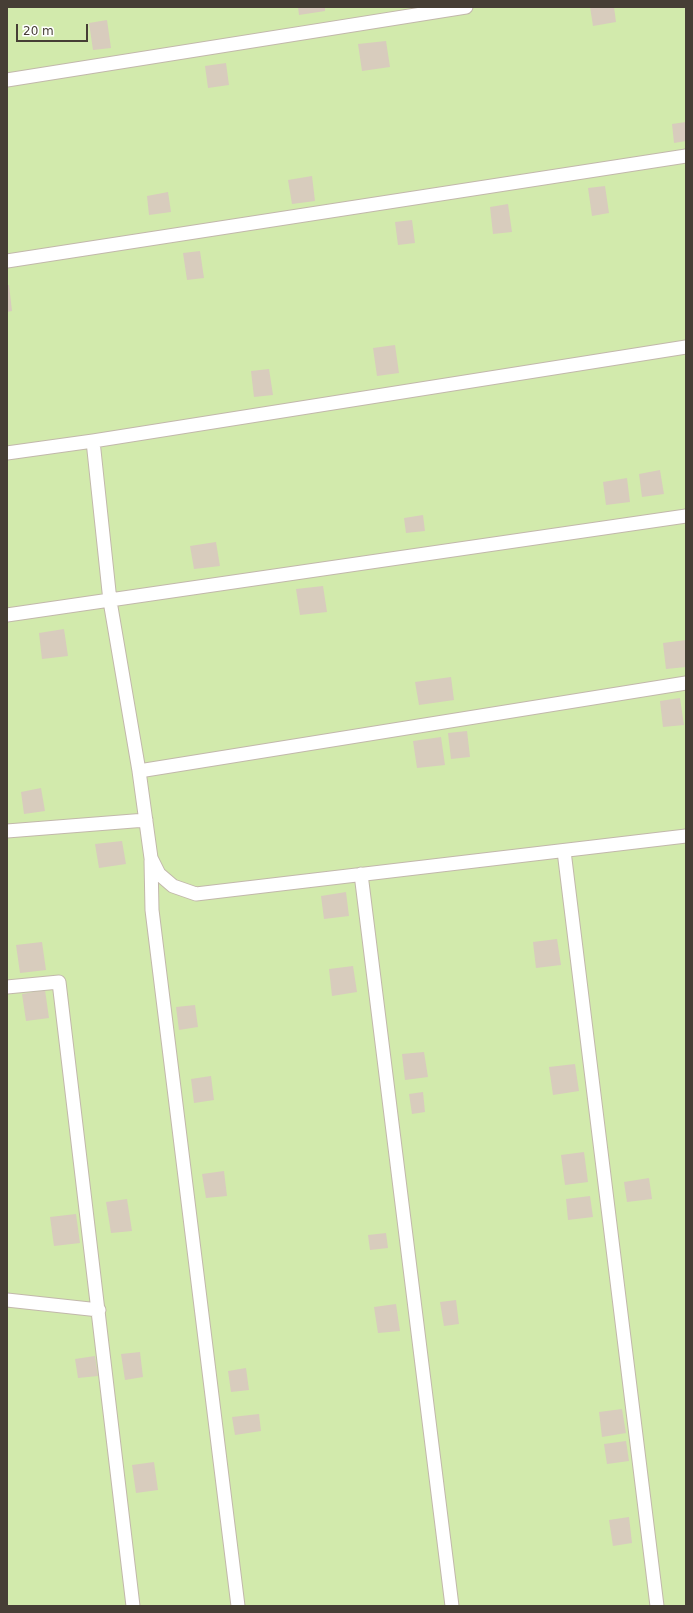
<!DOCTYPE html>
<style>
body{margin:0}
#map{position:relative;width:693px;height:1613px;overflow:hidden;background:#f3eee5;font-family:"DejaVu Sans",sans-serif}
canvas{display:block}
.frame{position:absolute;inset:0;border:8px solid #463e35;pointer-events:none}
.scale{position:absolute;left:16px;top:24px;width:72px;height:18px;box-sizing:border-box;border:2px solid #463e35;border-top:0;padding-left:5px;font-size:12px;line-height:14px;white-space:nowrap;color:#463e35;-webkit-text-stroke:3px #fff;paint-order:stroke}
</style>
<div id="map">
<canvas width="693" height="1613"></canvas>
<div class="frame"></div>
<div class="scale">20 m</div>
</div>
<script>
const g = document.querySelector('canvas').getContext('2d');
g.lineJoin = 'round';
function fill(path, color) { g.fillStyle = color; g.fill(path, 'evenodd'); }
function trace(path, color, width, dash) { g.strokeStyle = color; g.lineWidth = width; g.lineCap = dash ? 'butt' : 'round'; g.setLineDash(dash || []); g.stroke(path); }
fill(new Path2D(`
 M7,7H686V1606H7Z`), '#d2eaac');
fill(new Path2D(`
 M298,7H325V11L299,15Z
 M590,7H614L616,22L593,26Z
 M107,20L111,48L93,50L89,23Z
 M386,41L390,67L362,71L358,44Z
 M226,63L229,85L208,88L205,66Z
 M686,122V141L674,143L672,124Z
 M312,176L315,201L292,204L288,180Z
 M605,186L609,213L592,216L588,188Z
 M168,192L171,212L149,215L147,196Z
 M508,204L512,232L493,234L490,207Z
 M412,220L415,243L398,245L395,222Z
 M200,251L204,278L187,280L183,253Z
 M7,285H9L12,311L7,312Z
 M395,345L399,373L377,376L373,348Z
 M269,369L273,395L254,397L251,371Z
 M660,470L664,494L642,497L639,474Z
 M627,478L630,502L606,505L603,482Z
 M423,515L425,531L406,533L404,518Z
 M216,542L220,566L194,569L190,546Z
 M323,586L327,612L300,615L296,589Z
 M64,629L68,656L42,659L39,633Z
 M686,640V667L666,669L663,643Z
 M451,677L454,700L419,705L415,682Z
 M680,698L684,725L663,727L660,701Z
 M467,731L470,757L451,759L448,733Z
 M441,737L445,765L417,768L413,741Z
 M41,788L45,811L24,814L21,792Z
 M122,841L126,864L99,868L95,844Z
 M346,892L349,916L324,919L321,896Z
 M557,939L561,965L536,968L533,942Z
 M42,942L46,970L20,973L16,945Z
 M353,966L357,992L332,996L329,969Z
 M45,990L49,1018L26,1021L22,994Z
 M195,1005L198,1027L179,1030L176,1007Z
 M424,1052L428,1077L405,1080L402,1054Z
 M575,1064L579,1091L553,1095L549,1067Z
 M211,1076L214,1100L194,1103L191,1079Z
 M423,1092L425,1112L412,1114L409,1094Z
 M584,1152L588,1182L565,1185L561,1155Z
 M224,1171L227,1196L206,1198L202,1174Z
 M649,1178L652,1199L627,1202L624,1182Z
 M590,1196L593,1217L568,1220L566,1199Z
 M127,1199L132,1231L111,1233L106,1202Z
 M76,1214L80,1243L54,1246L50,1217Z
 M386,1233L388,1248L370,1250L368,1235Z
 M456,1300L459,1324L444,1326L440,1302Z
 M396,1304L400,1331L378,1333L374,1307Z
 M140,1352L143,1377L125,1380L121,1354Z
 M95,1356L98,1376L78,1378L75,1359Z
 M246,1368L249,1390L231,1392L228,1371Z
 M622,1409L626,1433L602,1437L599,1412Z
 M259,1414L261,1431L235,1435L232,1417Z
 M626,1441L629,1461L607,1464L604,1444Z
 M154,1462L158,1490L136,1493L132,1465Z
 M629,1517L632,1543L613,1546L609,1520Z`), '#d8ccbd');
const service = new Path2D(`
 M7,80L466,7
 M7,261L686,156
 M93,441L110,601L139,771L151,858L159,874L173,886L196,894L686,836
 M7,453L93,441L686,347
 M7,615L686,516
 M139,771L686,683
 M7,831L146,820
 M564,851L657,1606
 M151,861L152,910L238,1606
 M361,874L452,1606
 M7,987L59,982L133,1606
 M7,1300L99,1310`);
trace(service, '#c2b8ab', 15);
trace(service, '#fff', 13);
</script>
